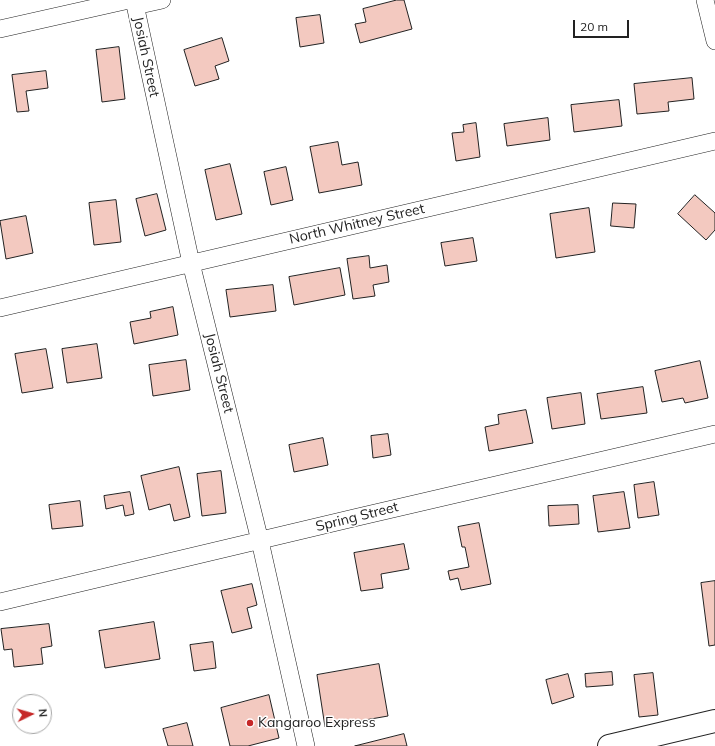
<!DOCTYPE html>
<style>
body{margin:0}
#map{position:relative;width:715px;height:746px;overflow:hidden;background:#fff;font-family:Mulish,sans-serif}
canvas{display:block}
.north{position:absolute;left:12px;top:694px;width:40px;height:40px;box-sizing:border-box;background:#fff;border:1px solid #a7a7a7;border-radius:50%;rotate:85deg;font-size:11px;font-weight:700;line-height:16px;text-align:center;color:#222}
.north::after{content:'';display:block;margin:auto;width:14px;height:18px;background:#c62828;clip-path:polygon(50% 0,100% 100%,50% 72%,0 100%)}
.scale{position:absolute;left:573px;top:20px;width:56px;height:18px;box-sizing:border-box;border:2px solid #222;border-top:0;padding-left:5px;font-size:12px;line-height:14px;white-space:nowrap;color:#222;-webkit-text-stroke:3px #fff;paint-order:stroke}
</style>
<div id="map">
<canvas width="715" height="746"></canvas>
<div class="north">N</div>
<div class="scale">20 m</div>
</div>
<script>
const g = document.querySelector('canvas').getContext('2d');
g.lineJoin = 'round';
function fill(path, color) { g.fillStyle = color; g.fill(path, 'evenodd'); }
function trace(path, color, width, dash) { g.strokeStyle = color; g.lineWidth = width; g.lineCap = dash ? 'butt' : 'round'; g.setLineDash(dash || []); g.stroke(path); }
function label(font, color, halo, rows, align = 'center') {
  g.font = font + ' Mulish,sans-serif'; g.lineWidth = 3; g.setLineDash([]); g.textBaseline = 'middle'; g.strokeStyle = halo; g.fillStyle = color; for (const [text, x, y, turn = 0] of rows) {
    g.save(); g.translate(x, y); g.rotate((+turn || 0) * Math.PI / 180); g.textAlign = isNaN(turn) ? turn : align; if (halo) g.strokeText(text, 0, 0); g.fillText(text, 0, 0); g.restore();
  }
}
const building = new Path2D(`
 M397,0H404L412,29L360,43L355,24L366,22L363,9Z
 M320,15L324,43L300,47L296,18Z
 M222,38L229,61L215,66L219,79L195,86L184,50Z
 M119,47L125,99L102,102L96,50Z
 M46,71L48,88L26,91L29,111L17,112L12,75Z
 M692,78L694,99L668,102L669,111L637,114L634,84Z
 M619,100L622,126L574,132L571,105Z
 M548,118L550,140L507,146L504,124Z
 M476,123L480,157L456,161L452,133L464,132L463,125Z
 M338,142L342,165L358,162L362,185L319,193L310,147Z
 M230,164L242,214L216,220L205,170Z
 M286,167L293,200L271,205L264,172Z
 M157,194L166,230L145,236L136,199Z
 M695,195L715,213V230L706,240L678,214Z
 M116,200L121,242L94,245L89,203Z
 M613,203L636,204L634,228L611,226Z
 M589,208L595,252L556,258L550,214Z
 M26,216L33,253L6,259L0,221Z
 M473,238L477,261L445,266L441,243Z
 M369,256L370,268L387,265L389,282L373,285L375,296L353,299L347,259Z
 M340,268L345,295L294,305L289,277Z
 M273,285L276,311L230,317L226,290Z
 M173,307L178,335L134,344L130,322L151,318L150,312Z
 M97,344L102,378L67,383L62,349Z
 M46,349L53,388L22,393L15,354Z
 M186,360L190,390L153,396L149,365Z
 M700,361L708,398L685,403L683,398L662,402L655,371Z
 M643,387L647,413L601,419L597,394Z
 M581,393L585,424L552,429L547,398Z
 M526,410L533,443L489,451L485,427L499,424L498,415Z
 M388,434L391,455L373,458L371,436Z
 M323,438L328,465L294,472L289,445Z
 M179,467L190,517L174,521L170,504L149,510L141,476Z
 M221,471L226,513L202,516L197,474Z
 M654,482L659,515L638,518L634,485Z
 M130,492L134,514L125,516L123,505L106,509L104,496Z
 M624,492L630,528L598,532L593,496Z
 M80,501L83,526L52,529L49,505Z
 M578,505L579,524L549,526L548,506Z
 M479,523L491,584L461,590L458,578L450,580L448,571L469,567L465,547H462L458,527Z
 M404,544L409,569L381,574L383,588L361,591L354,553Z
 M715,581V645L709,646L701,583Z
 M252,584L257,605L247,608L252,628L232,633L221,591Z
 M154,622L160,659L105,668L99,631Z
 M49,624L52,646L41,648L43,664L14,667L12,649L4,650L1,629Z
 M213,642L216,668L194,671L190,645Z
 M379,664L388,716L325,727L317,675Z
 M612,672L613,685L586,687L585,674Z
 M653,673L658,715L639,717L634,675Z
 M568,674L574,697L552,704L546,680Z
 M269,695L279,738L248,746H230L221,708Z
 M187,723L193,746H168L163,729Z
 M404,734L407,746H355Z`);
fill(building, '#f3c9c0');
trace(building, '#222', 1);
const street = new Path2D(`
 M134,0L191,263L260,541L306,746
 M705,0L715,41
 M135,6L162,0
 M0,29L129,0
 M0,308L715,141
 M0,602L358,517L715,434`);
const secondary = new Path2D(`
 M609,746L715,721`);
trace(street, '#222', 18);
trace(secondary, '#222', 24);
trace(street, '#fff', 17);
trace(secondary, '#fff', 22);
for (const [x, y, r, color] of [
 [250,723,4,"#c62828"]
]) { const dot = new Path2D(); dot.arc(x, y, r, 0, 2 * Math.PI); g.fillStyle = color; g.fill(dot); trace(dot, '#fff', 1.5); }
label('14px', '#222', '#fff', [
 ["Josiah Street",146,57,78],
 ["North Whitney Street",357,224,-13],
 ["Josiah Street",219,373,76],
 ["Spring Street",357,517,-14]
]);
label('14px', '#222', '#fff', [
 ["Kangaroo Express",258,723]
], 'left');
</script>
